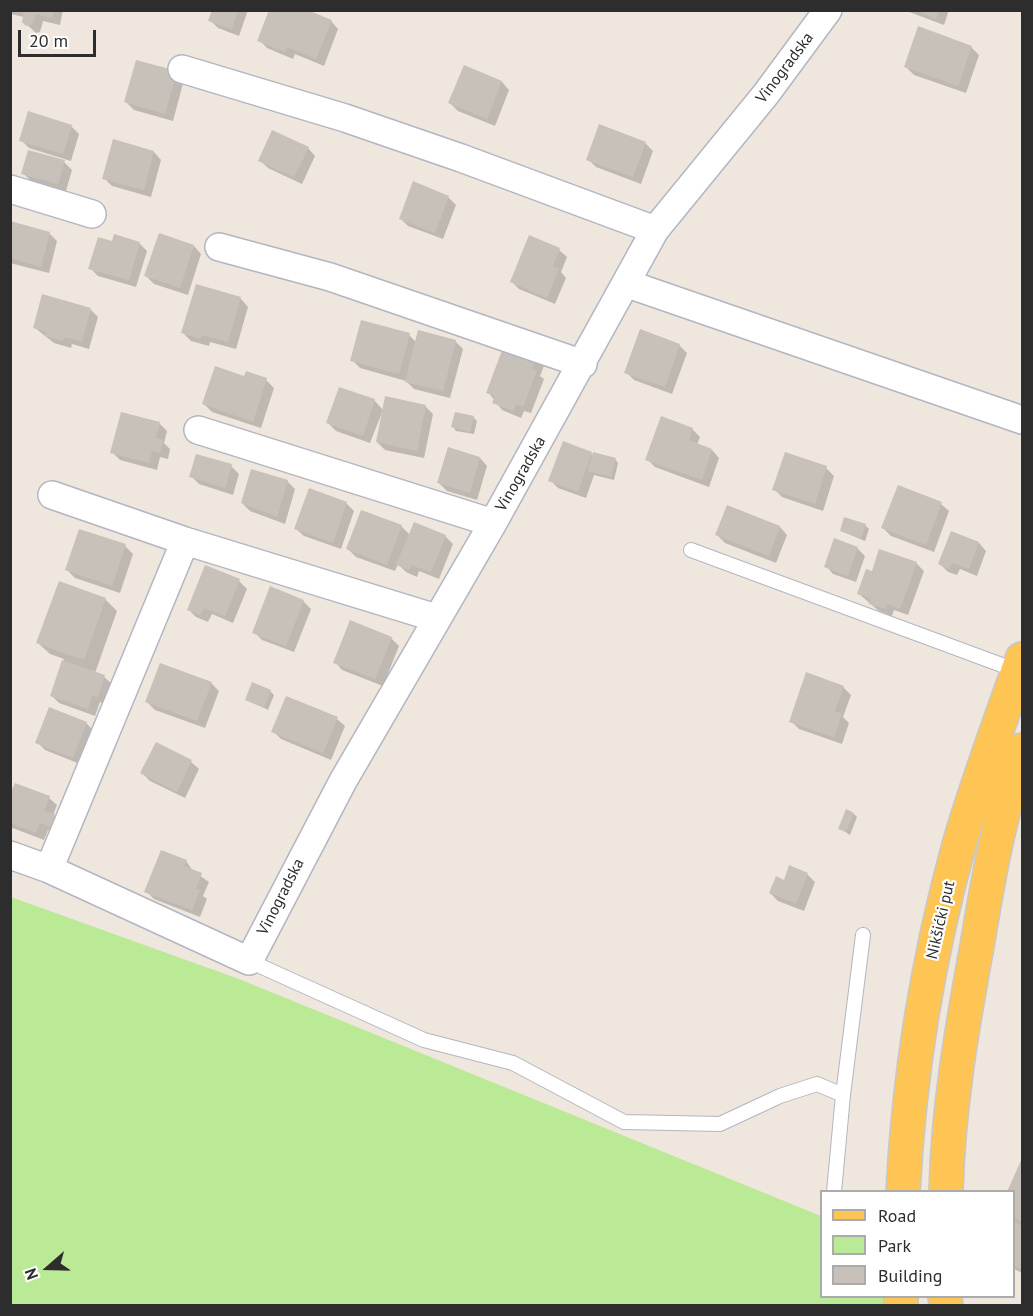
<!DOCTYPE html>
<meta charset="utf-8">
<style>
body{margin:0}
#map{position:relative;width:1033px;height:1316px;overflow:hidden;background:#efe6de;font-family:"PT Sans",sans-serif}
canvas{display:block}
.frame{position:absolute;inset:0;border:12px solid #2d2d2d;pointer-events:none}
.legend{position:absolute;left:820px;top:1190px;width:195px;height:108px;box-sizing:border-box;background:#fff;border:2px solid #ababab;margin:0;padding:8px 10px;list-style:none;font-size:18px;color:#2d2d2d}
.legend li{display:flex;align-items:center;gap:12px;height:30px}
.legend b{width:30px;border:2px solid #ababab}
.north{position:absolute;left:18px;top:1238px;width:60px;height:60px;-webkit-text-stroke:4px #fff;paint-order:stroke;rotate:250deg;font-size:16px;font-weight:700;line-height:24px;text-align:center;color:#2d2d2d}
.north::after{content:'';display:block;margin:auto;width:21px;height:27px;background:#2d2d2d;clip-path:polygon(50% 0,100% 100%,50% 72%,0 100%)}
.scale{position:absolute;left:18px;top:30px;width:78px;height:27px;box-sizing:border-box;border:3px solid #2d2d2d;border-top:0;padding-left:8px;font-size:18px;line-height:21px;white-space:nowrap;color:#2d2d2d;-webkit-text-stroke:4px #fff;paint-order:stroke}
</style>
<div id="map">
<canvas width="1033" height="1316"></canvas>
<div class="frame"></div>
<ul class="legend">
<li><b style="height:8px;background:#fec554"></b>Road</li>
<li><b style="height:16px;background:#bbea96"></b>Park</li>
<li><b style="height:16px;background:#c8c1b9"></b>Building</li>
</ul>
<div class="north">N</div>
<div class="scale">20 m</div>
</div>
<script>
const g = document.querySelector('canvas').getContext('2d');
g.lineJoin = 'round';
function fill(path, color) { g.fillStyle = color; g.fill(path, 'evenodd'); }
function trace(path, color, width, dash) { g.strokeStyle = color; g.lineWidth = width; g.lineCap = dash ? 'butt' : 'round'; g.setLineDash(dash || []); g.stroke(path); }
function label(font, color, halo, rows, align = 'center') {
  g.font = font + ' "PT Sans",sans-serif'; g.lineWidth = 4.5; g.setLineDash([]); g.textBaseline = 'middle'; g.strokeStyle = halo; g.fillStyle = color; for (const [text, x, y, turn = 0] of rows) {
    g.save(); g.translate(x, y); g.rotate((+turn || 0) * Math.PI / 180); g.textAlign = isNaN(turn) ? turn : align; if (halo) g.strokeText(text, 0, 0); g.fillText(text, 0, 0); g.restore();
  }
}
fill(new Path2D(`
 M11,897L239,979L821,1216L822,1296L901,1297V1306H11Z`), '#bbea96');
fill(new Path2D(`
 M10,10H63L60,25L43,21L40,32L36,33L23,21L24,17L11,14Z
 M214,10H248L239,36L218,28L210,20Z
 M904,10H949L944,25Z
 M331,21L338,29L324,66L295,54L293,59L267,48L259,40Z
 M971,47L979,55L966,93L914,75L906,67Z
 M137,62L184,80L173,121L134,110L126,102Z
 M465,67L502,82L509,90L495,126L458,111L450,103Z
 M71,126L79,134L71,161L29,148L21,140Z
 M645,143L653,151L641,184L596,167L588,159Z
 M308,148L315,156L302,184L268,168L260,160Z
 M154,152L161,160L151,197L112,186L104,178Z
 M64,162L72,170L66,191L31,181L23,173Z
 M448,197L456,205L443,239L408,226L400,218Z
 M11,223L50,234L57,241L49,273L10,263Z
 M113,243H139L147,251L136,287L98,276L90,268Z
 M194,246L201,254L188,295L154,284L146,276Z
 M559,250L567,257L561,272L566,278L555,304L519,289L511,281Z
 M197,286L241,299L248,307L236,349L210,342L209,346L191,341L183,333Z
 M90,309L98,317L89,349L72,344L71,348L54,343L35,328Z
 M409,335L416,342L455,341L463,349L450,398L414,389L406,381L360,368L352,360Z
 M679,345L687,353L672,394L634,380L626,372Z
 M536,358L544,366L540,376L544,379L531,413L524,411L521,418L502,410L488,392Z
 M245,377L266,380L274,388L261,428L212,412L204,404Z
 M374,400L383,410L370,443L336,431L328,423Z
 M425,406L433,414L424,458L385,450L377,442Z
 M473,417L477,421L474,434L456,431L453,427Z
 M159,423L167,431L164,443L170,449L168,459L160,457L157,470L120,460L112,452Z
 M692,429L700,437L697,445L712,450L719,458L709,487L655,467L647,459Z
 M563,443L594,455L615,459L618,463L614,480L594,475L586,498L558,488L550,480Z
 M449,449L480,458L487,466L477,500L447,491L439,483Z
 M231,466L239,474L233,495L199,484L191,476Z
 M826,468L834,476L823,511L782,497L774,489Z
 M287,481L295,489L285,524L250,511L242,503Z
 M899,487L941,504L949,511L934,552L891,536L883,528Z
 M346,503L354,511L341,549L304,536L296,529Z
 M865,525L869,529L865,541L841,531Z
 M401,526L410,535L445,536L453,544L439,579L419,571L417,577L406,572L398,564L395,571L356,557L348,549Z
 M780,527L787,535L776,563L725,543L717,535Z
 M80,530L125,546L133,554L120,593L75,578L67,570Z
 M979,543L986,551L977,576L960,569L957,575L948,572L940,564Z
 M857,548L865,556L856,582L833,574L826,566Z
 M916,563L924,571L908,615L894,610L892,616L879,611L859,594L872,573Z
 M239,581L247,589L233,623L212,614L208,622L196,617L189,610Z
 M105,599L117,611L95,673L104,677L112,684L105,704L100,702L95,716L59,703L51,695L64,659L50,654L38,643Z
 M303,601L311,609L294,652L262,640L254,632Z
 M391,638L399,646L383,686L342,670L335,662Z
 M211,683L219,691L205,728L155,710L147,702Z
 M843,687L851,695L843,717L849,723L842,744L799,729L791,721Z
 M270,691L274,695L268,710L247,699Z
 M337,719L345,726L331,760L281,739L273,731Z
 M86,723L94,731L80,764L45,750L37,742Z
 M191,762L199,769L185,798L150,781L142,773Z
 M10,798H49L57,805L53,815L62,824L58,834L48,830L44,840L10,827Z
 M854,814L857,817L850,835L839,828Z
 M186,861L193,871L209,882L203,896L207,899L200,917L154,899L146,891Z
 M790,867L808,875L815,882L804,911L778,901L770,893L784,882Z
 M1022,1162V1273L1014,1269V1192H1008Z`), '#0003');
fill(new Path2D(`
 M24,10H54L52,18L36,14L32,25L26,26L22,22Z
 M212,10H238L232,29L208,21Z
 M269,10H307L332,20L316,59L287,47L285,52L257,41Z
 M915,10H939L936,19Z
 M918,26L972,46L958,86L904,67Z
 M136,60L177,71L165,114L124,102Z
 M464,65L502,81L487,119L448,103Z
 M28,111L72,125L63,154L19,141Z
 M599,124L646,142L633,177L586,160Z
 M272,130L309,147L294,177L258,161Z
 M113,139L154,151L144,190L102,179Z
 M28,150L65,160L58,184L21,174Z
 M413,181L449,196L435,233L399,219Z
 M10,221L50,232L41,267L10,258Z
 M159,233L194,245L180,288L144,276Z
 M114,234L140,242L129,280L88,269L98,237L112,241Z
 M529,235L560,248L553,266L559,269L547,298L510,282Z
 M196,284L241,297L228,342L202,335L201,339L181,333Z
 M42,294L91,308L82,342L65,337L63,341L45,336L46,332L33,328Z
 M361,320L410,333L399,374L350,361Z
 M640,329L680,344L665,387L624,373Z
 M418,330L456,340L443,391L405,382Z
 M504,345L537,357L532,369L537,370L523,407L516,404L513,411L492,403L495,396L486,393Z
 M215,366L244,376L246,371L267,378L253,422L202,404Z
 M339,387L375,399L363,436L326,423Z
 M385,396L426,405L417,451L376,442Z
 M121,412L160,422L156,438L163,440L160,453L152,451L149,463L110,453Z
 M455,412L474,416L470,432L451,427Z
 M661,416L693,428L689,440L712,449L702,480L645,460Z
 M563,441L592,452L578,492L548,481Z
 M448,447L480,457L470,493L437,483Z
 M593,452L616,458L611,477L588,471Z
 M785,452L827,466L815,504L772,490Z
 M196,454L232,464L225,488L189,477Z
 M251,469L288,480L277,517L241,503Z
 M898,485L942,502L926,545L881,528Z
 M309,488L347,502L333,543L294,529Z
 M727,505L780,526L769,556L715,535Z
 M361,510L402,525L387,565L346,549Z
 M844,517L866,524L861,538L840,531Z
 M414,522L446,535L431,572L411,565L409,570L396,565Z
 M79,529L126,544L112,586L65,570Z
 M951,531L979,542L969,569L952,563L949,569L938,564Z
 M834,538L858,547L848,576L824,567Z
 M879,549L917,562L900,609L887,604L885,609L869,604L871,598L857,594L866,569L872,571Z
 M205,565L240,579L225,616L204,608L200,615L187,610Z
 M59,581L106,598L84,660L36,643Z
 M270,586L304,600L286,646L252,633Z
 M350,620L392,637L375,679L333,663Z
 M62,660L105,675L98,697L92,696L88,709L50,696Z
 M160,663L212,682L197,721L145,702Z
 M806,672L844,686L835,711L842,714L834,737L789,722Z
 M252,682L271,690L264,708L245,700Z
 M286,696L338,717L323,753L271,732Z
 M49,707L87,722L73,758L35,743Z
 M156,742L192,760L177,792L140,773Z
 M15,783L50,796L44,811L55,814L50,827L40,823L36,833L10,823V794Z
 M846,809L854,813L846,832L838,829Z
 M161,850L187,860L184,866L202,873L196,889L200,890L192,910L144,892Z
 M789,865L808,873L796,904L769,893L776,876L784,880Z
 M1022,1158V1221L1014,1218V1192H1007Z
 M1014,1222L1022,1226V1270L1014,1266Z`), '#c8c1b9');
const lane = new Path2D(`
 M691,550L1018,671
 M249,961L424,1040L513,1063L624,1122L720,1124L780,1096L817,1084L843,1095L834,1192
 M843,1095L863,935`);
const street = new Path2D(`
 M182,69L345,118L461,158L655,230
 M10,189L92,214
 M219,247L330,277L583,364
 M628,284L1022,420
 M198,430L493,523
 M52,495L185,541L436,618
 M10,855L49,869L249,961L343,781L493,523L655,230L766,94L828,10
 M49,869L185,541`);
const primary = new Path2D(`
 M903,1192C909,1074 928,958 959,845C977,782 1001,720 1022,659
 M946,1192C948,1108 962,1028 977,946C988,880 999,814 1022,750
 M901,1296V1306
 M945,1296L946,1306`);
trace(lane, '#b2b6c1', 16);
trace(street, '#b2b6c1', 30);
trace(primary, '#c8c8c8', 36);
trace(lane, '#fff', 14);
trace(street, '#fff', 27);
trace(primary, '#fec554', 33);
label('16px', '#2d2d2d', '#fff', [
 ["Vinogradska",785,68,-53],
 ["Vinogradska",521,474,-60],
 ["Vinogradska",281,897,-63],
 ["Nikšićki put",941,920,-77]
]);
</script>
